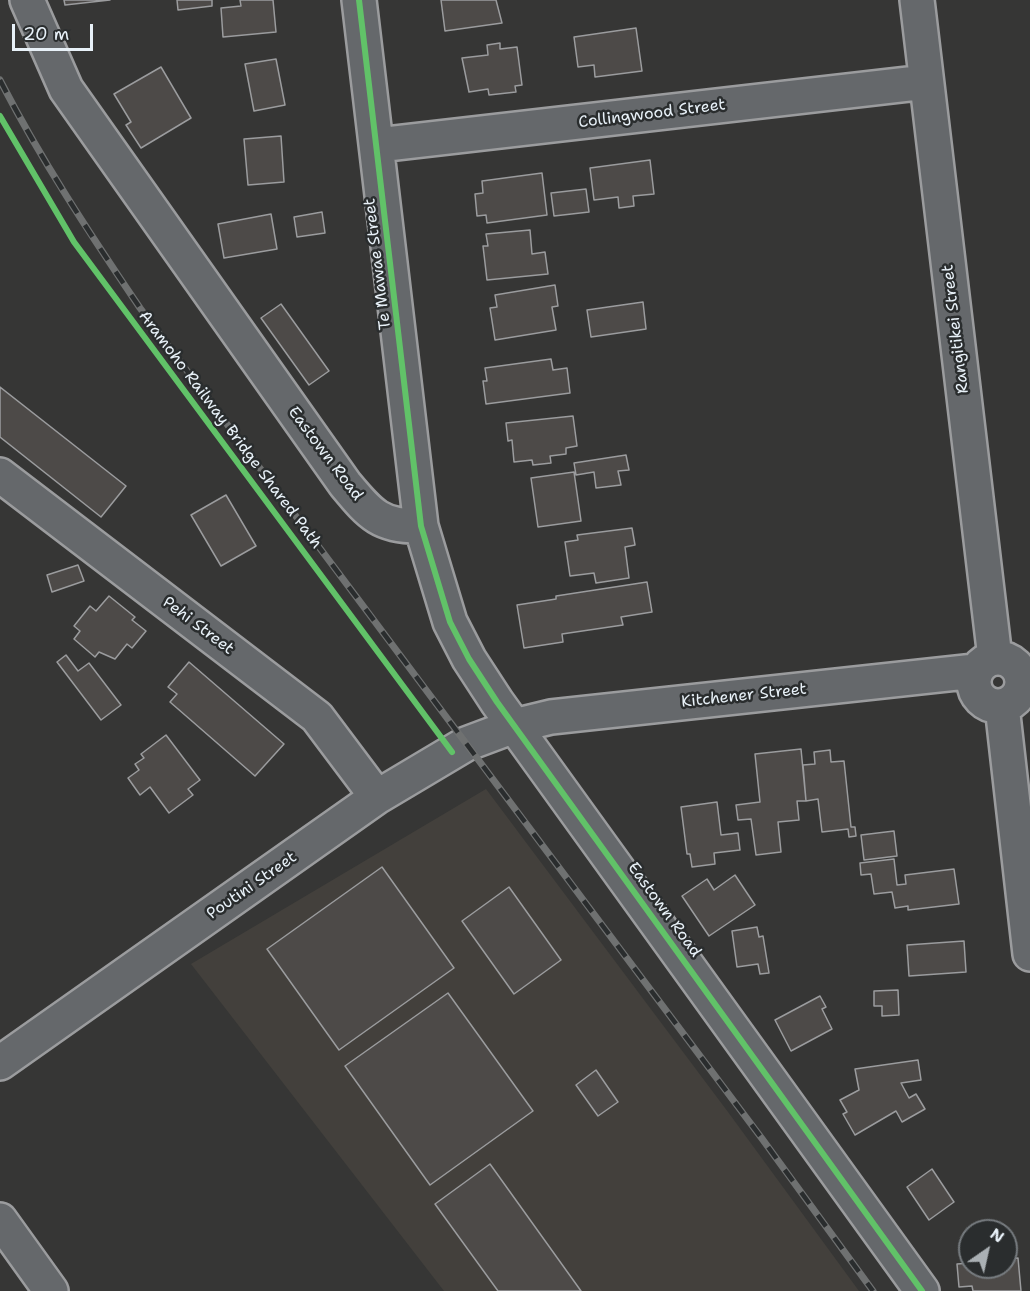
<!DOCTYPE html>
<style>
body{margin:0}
#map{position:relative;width:1030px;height:1291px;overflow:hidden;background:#363635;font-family:"Shantell Sans",sans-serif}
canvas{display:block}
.north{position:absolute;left:958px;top:1219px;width:60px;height:60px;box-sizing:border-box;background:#2a2d2e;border:2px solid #767b7f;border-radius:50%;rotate:34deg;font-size:16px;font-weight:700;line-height:24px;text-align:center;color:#e8f1f8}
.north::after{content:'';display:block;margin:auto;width:21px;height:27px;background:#aab0b4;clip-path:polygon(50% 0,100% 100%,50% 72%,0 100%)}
.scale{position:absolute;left:12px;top:24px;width:81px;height:27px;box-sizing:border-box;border:3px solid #e8f1f8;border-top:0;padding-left:8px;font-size:18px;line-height:21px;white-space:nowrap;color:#e8f1f8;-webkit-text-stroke:4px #2a2d2e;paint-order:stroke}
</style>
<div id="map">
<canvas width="1030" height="1291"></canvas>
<div class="north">N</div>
<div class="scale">20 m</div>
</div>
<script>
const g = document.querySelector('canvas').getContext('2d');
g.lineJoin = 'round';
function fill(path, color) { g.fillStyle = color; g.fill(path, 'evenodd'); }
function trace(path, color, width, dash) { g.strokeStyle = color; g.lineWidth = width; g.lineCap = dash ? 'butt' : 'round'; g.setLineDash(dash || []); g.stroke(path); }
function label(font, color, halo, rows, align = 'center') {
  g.font = font + ' "Shantell Sans",sans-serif'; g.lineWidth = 5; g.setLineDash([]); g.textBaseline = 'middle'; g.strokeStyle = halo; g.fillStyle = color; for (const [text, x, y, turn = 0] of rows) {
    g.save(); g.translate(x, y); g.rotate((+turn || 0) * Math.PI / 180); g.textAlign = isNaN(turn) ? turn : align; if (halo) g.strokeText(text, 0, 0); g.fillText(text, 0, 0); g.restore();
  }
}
fill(new Path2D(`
 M486,789L728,1112L859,1291H444L191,964Z`), '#43403c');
const building = new Path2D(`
 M64,0H110L65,5Z
 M177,0H212V6L178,10Z
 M240,0H273L276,32L223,37L221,8L241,6Z
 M441,0H496L502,23L445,31Z
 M636,28L642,71L595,77L594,65L578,67L574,37Z
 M500,43V49L517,47L522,85L515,86L516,92L489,95L488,89L469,92L462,58L488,55L487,45Z
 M276,59L285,105L254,111L245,64Z
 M161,67L191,118L141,148L126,125L131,122L114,94Z
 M281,136L284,182L248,185L244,139Z
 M650,160L654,194L633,196L634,206L619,208L618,197L594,200L590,168Z
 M542,173L547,215L487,223L486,215L477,216L475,194L483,193L482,181Z
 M586,189L589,212L554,216L551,193Z
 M322,212L325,233L297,237L294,217Z
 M271,214L277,249L224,258L218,224Z
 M530,230L532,254L545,252L548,274L487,280L483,246H488L486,234Z
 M555,285L558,306L552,307L556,330L495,340L490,308L497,307L495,295Z
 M643,302L646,329L591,337L587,310Z
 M281,304L329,371L309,385L261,318Z
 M551,359L553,370L567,368L570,393L486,404L483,381H487L485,368Z
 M0,387L126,486L101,517L0,437Z
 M573,416L577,446L566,448V454L550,456L551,463L533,465L532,460L514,462L512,440L508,441L506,423Z
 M626,455L629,470L618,471L621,485L596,488L594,472L576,475L574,463Z
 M574,472L581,521L538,527L531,478Z
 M226,495L256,546L221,566L191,515Z
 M632,528L635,545L625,547L629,578L596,583L594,573L570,576L565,542L578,540L577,535Z
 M78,565L84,581L52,592L47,575Z
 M647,582L652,612L621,617L623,625L562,634L563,642L524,648L517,605L556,599V596Z
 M109,596L135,617L132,620L146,631L132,648L127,644L115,659L99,652L95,657L74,639L80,631L74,626L90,606L96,611Z
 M66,655L78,671L89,663L121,705L101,720L57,662Z
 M189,662L284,744L255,776L170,702L177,694L168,687Z
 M166,735L200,780L188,789L193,795L169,813L150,787L140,795L128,778L139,770L135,764L144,758L141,754Z
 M801,749L806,801H797L799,820L778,822L781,852L756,855L751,819L738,820L736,805L760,802L755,754Z
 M830,750L831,762L844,761L851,827H855L856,836L849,837L848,829L822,832L818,799L806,801L803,765L815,764L814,752Z
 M717,802L721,835L738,833L740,850L714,853L715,864L692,867L690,854H687L681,807Z
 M894,831L897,856L864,860L861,835Z
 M894,859L897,885L906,884L905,875L954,869L959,904L908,910V906L895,908L892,892L874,894L871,874L861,875L860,863Z
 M382,867L454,968L339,1050L267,949Z
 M735,875L755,905L709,936L682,896L707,879L714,890Z
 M509,887L561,960L514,994L462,921Z
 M757,927L759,937L763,936L769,973L760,974L758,964L737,967L732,931Z
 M964,941L966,972L909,976L907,945Z
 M898,990L899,1015L882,1016V1006H874V991Z
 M448,993L533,1111L430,1185L345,1066Z
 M820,996L826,1007L822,1009L832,1029L791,1051L775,1020Z
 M918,1060L921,1080L901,1083L909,1098L916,1094L925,1109L902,1122L896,1111L855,1135L843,1114L847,1112L840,1100L859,1090L855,1069Z
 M596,1070L618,1102L598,1116L576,1085Z
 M490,1164L581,1291H498L435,1204Z
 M932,1169L954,1202L929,1220L907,1187Z
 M1018,1258L1021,1291H973L972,1286L959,1287L957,1264L970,1263V1267H1006V1259Z`);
fill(building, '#4d4a48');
trace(building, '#9b9c9e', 1.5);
const minor = new Path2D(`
 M27,0L66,89L345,484C370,514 380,527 421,526
 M359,0L421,526L450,622L469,659L497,702L922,1291
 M917,0L995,658
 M378,145L926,82
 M0,475L317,717L377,797
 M974 682a24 24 0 1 1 48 0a24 24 0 1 1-48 0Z
 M1002,706L1030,954
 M0,1063L377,797L466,744L514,726L551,717L975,671
 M0,1220L51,1291`);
trace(minor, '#9b9c9e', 38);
trace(minor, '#65686b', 33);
const rail = new Path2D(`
 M0,80C41,160 90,234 140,308L763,1140L873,1291`);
trace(rail, '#6f7171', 7);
trace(rail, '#2a2d2e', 4.5, [14]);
trace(new Path2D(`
 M359,0L421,526L450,622L469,659L497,702L922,1291
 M0,116L74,242L452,752`), '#61c268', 6);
label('16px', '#e8f1f8', '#2a2d2e', [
 ["Collingwood Street",652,114,-7],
 ["Te Mawae Street",378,264,-97],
 ["Rangitikei Street",956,329,-97],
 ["Aramoho Railway Bridge Shared Path",230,430,53],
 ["Eastown Road",325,454,53],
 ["Pehi Street",198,626,37],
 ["Kitchener Street",744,696,-6],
 ["Poutini Street",252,886,-35],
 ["Eastown Road",664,910,54]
]);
</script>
